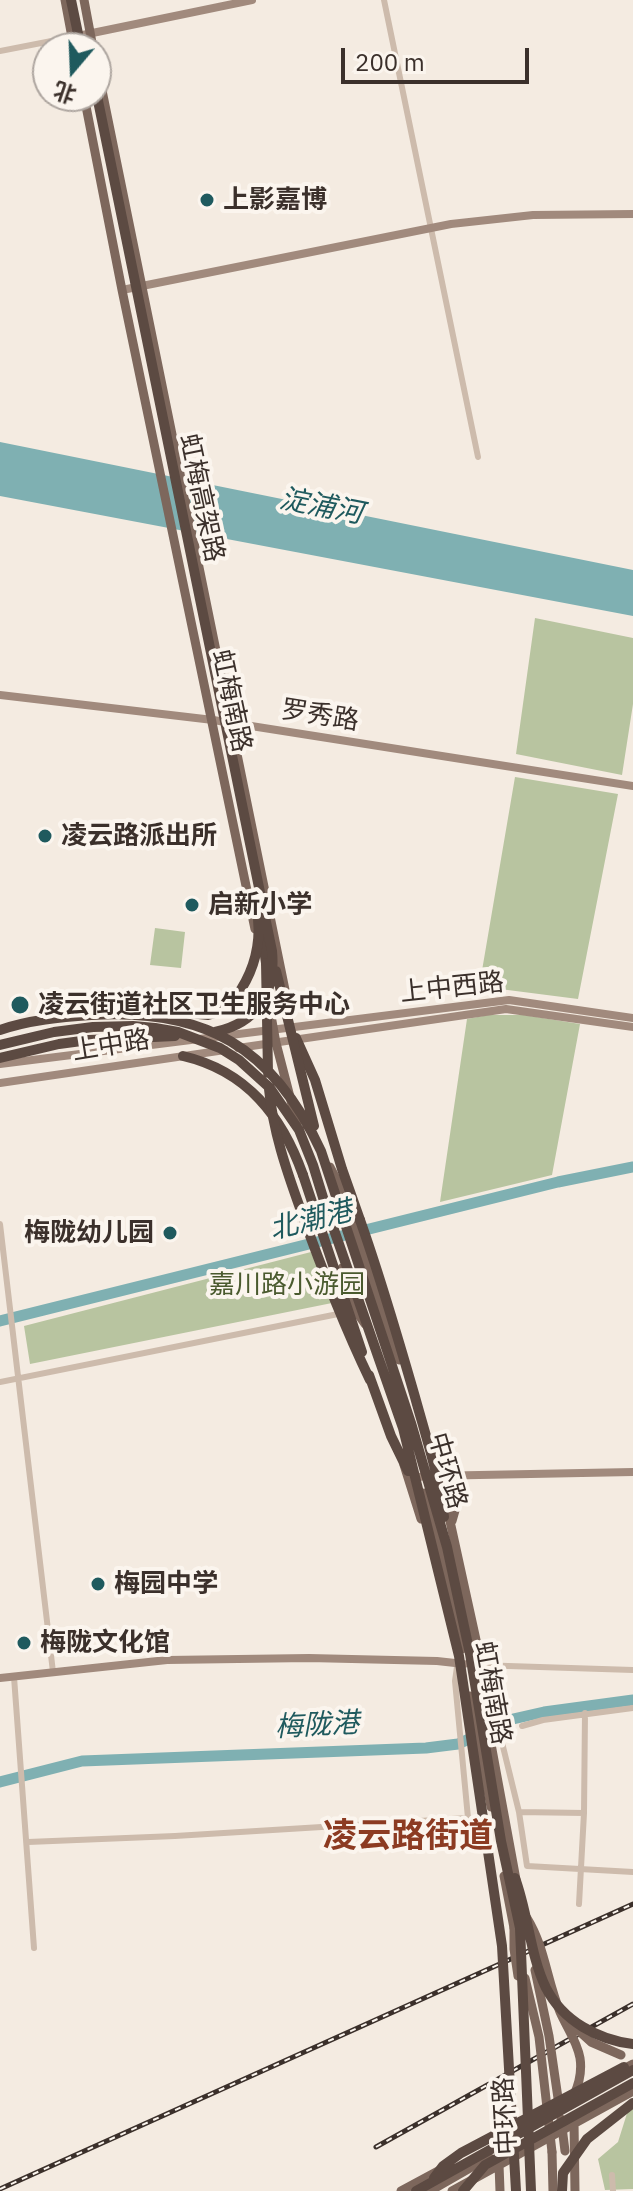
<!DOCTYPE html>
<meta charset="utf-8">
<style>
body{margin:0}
#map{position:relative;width:633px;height:2191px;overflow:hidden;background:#f4ebe1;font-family:"IBM Plex Sans","Noto Sans SC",sans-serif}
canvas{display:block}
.north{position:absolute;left:32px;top:32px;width:80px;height:80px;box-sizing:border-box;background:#fbf5ee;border:2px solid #aea6a0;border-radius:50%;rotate:199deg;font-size:22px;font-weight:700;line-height:32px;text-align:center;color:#3b302b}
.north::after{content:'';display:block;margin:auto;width:28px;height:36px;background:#1f5a5e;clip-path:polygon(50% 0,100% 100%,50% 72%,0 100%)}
.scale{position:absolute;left:341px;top:48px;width:188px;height:36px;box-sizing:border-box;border:4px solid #3b302b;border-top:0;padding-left:10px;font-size:24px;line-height:28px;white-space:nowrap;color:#3b302b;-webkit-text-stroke:6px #fbf5ee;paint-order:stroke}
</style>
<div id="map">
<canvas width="633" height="2191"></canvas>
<div class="north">北</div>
<div class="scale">200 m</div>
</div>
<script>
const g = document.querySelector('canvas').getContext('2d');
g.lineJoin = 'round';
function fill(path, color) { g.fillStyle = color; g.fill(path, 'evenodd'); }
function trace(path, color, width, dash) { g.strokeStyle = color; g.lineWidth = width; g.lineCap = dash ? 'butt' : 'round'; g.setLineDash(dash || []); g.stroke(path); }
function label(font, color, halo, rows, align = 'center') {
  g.font = font + ' "IBM Plex Sans","Noto Sans SC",sans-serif'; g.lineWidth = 8; g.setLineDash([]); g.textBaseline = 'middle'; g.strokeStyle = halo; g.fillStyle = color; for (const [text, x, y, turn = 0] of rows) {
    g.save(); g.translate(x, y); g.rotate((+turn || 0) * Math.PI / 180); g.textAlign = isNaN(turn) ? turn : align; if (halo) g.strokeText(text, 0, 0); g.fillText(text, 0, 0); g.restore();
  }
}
fill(new Path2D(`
 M535,618L633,638V704L622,775L516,754Z
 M515,777L618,794L578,999L500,989L478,994Z
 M155,928L185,932L181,968L150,965Z
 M488,1015H524L580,1024L552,1175L440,1202L467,1019Z
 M311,1252L332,1303L30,1364L24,1326Z
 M633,2105V2189L605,2190L598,2159L618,2142L629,2107Z`), '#b8c4a0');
fill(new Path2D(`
 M0,442L633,570V616L0,496Z`), '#7fb0b2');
trace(new Path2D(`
 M0,1321L558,1182L633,1167
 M0,1782L82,1761L426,1748L458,1744L513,1719L544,1712L633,1700`), '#7fb0b2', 11);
trace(new Path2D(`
 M384,0L478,457
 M0,51L72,37
 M0,1224L53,1672
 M0,1382L343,1313
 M633,1670L477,1665L495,1714L519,1812L527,1866L633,1872
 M14,1677L34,1948
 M522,1726L543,1720L633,1708
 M519,1812L584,1813
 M28,1842L175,1836L468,1818L455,1681L457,1667
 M579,1904L584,1813L585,1713
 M612,2175L613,2191`), '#cdbbac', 6);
trace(new Path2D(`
 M73,37L252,0
 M122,290L451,224L533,215L633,214
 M0,695L213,720L633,786
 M238,1048L506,1009L633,1027
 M0,1064L509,1000L633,1018
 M0,1083L225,1050
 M410,1478L428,1476L633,1472
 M0,1678L167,1660L309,1658L437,1661L464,1664`), '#a18a7d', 8);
trace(new Path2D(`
 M65,0L74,48
 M84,0L93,48
 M96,61L285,990
 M84,96L122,290L255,929
 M270,1010L276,1043L297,1124
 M330,1167L342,1190L399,1360
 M342,1268L355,1310L365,1324
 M404,1465L421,1519
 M424,1493L450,1592L462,1649
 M446,1503L478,1649V1673
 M452,1521L458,1500L454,1475
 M482,1695L517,1885
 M470,1696L491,1807
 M504,1876L514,1928
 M618,2072L633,2064
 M574,2122L575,2191
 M498,2138L500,2191
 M552,2152L553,2191
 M401,2191L440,2170
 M452,2191L633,2091`), '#7d675c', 9);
trace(new Path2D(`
 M261,928L266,963
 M51,1017C85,1004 121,1002 157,1007C174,1010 191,1014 208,1015L219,1012L236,997
 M296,1038L315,1080L342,1169L360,1220
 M183,1056C247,1071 282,1116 303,1175
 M0,1058L59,1044L89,1040`), '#5c4a42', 10);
const rail = new Path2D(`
 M376,2147L633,2004
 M0,2189L633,1904`);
trace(rail, '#3b302b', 5);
trace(rail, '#fbf5ee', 2, [6]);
trace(new Path2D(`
 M527,1918C545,1947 547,1981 560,2012C567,2028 577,2041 580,2058C582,2071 579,2084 574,2095
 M514,1928V1949L518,1976
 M535,1970L549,2036L559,2105
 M525,1978L539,2037L552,2152
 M570,2023L591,2042L621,2055
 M561,2119L565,2151
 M430,2191L489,2157`), '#7d675c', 9);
trace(new Path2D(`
 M71,0L81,48
 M96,91L272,951C276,993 257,1023 215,1032
 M266,963L268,1073
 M276,971L314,1126
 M236,997C256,969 263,939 256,905
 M0,1030C29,1020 61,1017 91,1015C205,1008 273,1047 321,1151L411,1423L447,1547L470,1654L501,1841L520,1928L531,2191
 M89,1040L175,1036
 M0,1045L54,1032L93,1027L133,1026L155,1028L178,1032L220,1048L239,1060L270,1088L299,1130L313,1165L325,1204L403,1428L459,1656L502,1946L516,2191
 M269,1089C273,1131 286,1169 300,1208C321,1267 343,1324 370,1380
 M303,1175L362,1352
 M360,1220C381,1279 398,1338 415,1397C426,1437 439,1476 444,1517
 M369,1375L391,1436L408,1471
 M515,1878C528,1913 530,1955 546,1988C563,2021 598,2040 633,2044
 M434,2178L443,2166L461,2153L624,2067
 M416,2191L633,2070
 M463,2191L485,2165L633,2083
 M562,2191L563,2173L587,2139L633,2103`), '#5c4a42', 10);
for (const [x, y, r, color] of [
 [207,200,8,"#1f5a5e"],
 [45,836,8,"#1f5a5e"],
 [192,905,8,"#1f5a5e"],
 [20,1005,10,"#1f5a5e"],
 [170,1233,8,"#1f5a5e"],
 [98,1584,8,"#1f5a5e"],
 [24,1643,8,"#1f5a5e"]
]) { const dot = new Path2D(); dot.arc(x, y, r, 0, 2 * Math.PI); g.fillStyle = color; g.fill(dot); trace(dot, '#fbf5ee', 3); }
label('bold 26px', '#3b302b', '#fbf5ee', [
 ["上影嘉博",223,200],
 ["凌云路派出所",61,836],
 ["启新小学",208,905],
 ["凌云街道社区卫生服务中心",38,1005],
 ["梅陇幼儿园",154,1233,"right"],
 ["梅园中学",114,1584],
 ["梅陇文化馆",40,1643]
], 'left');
label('26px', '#3b302b', '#fbf5ee', [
 ["虹梅高架路",201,498,78],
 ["虹梅南路",231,701,78],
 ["罗秀路",320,716,9],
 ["上中西路",452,988,-6],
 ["上中路",111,1046,-9],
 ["中环路",447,1471,74],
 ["虹梅南路",492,1693,80],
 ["中环路",506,2116,-93]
]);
label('26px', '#4a5a2e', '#fbf5ee', [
 ["嘉川路小游园",287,1285]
]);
label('italic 28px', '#1f5a5e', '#fbf5ee', [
 ["淀浦河",321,507,11],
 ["北潮港",311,1221,-14],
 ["梅陇港",317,1726,-3]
]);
label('bold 34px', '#8c3b22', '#fbf5ee', [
 ["凌云路街道",408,1837]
]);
</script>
